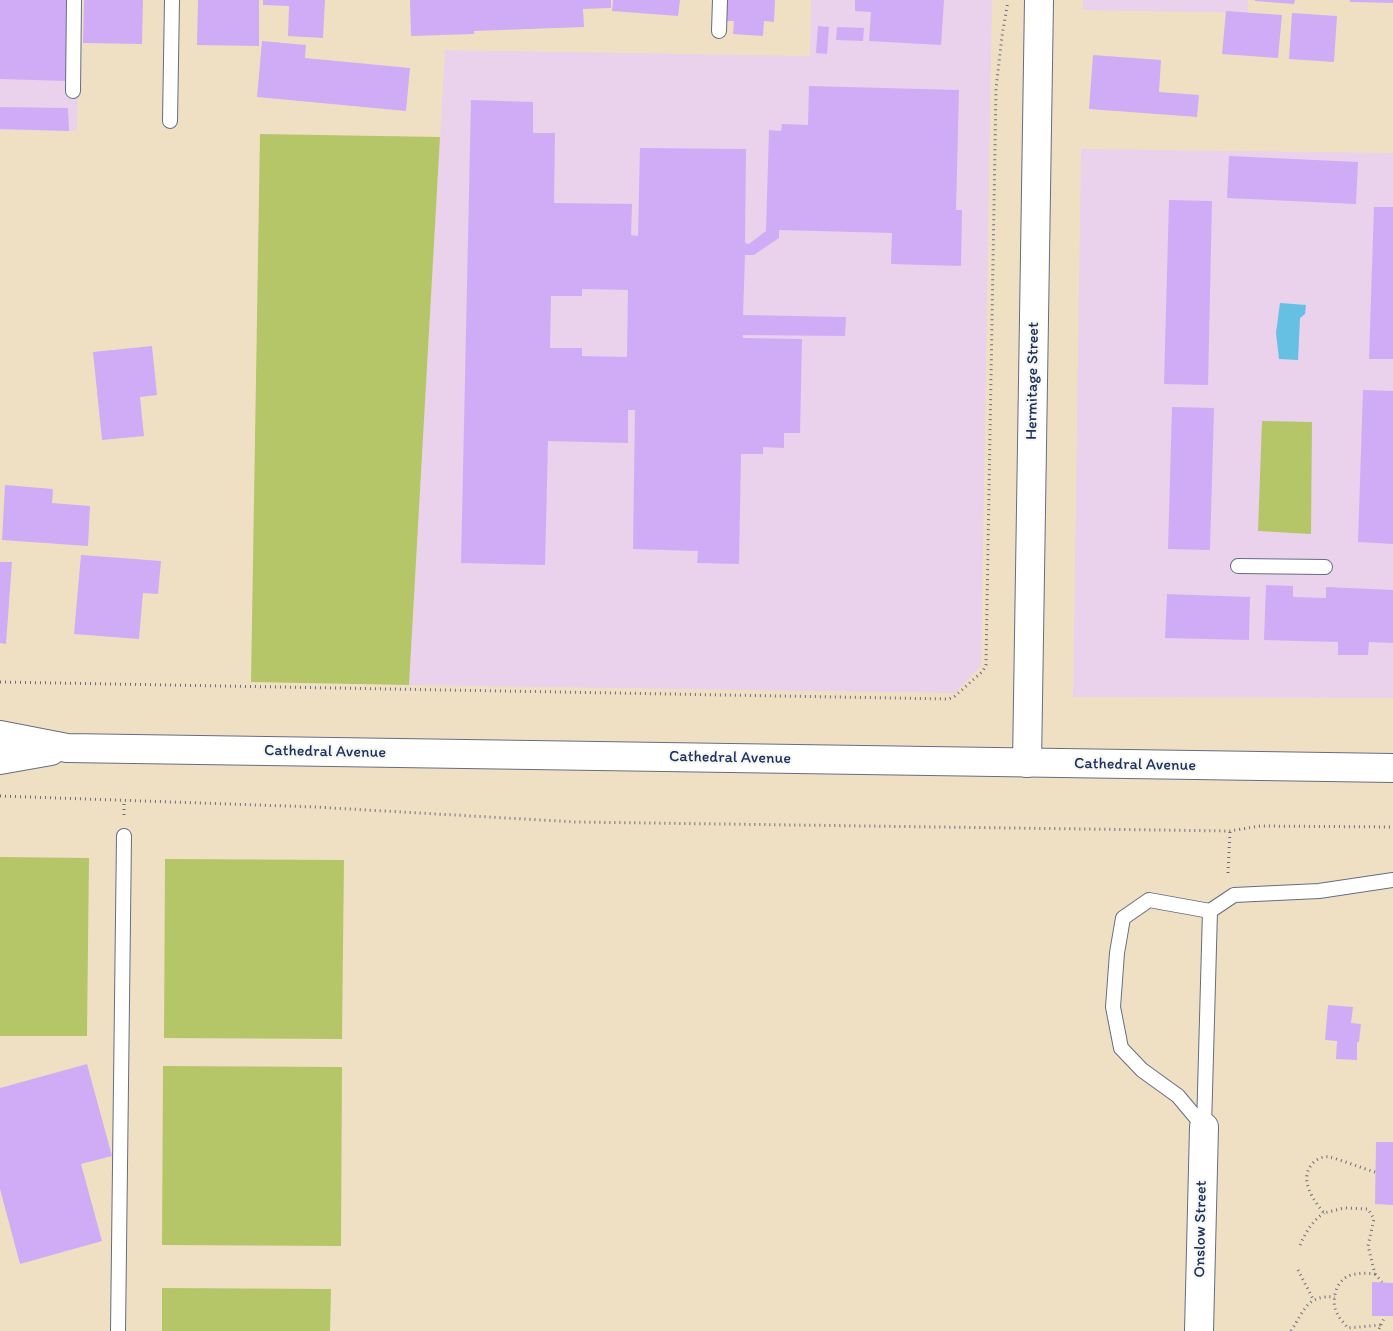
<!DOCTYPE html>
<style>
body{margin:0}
canvas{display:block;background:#f0e0c3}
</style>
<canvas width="1393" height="1331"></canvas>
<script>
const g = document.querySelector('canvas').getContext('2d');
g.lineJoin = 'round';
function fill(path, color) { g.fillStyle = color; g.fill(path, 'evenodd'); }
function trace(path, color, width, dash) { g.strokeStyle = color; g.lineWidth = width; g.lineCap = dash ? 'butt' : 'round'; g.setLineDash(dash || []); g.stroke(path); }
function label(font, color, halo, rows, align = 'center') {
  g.font = font + ' Itim,sans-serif'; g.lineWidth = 4; g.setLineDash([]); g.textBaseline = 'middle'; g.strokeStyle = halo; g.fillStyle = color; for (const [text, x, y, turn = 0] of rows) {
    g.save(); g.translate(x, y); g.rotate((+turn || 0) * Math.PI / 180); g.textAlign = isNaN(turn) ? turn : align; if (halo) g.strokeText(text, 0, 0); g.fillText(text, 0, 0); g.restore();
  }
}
fill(new Path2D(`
 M0,0H79L77,131L0,130Z
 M811,0H992L981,666L955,693L409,685L445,50L810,56Z
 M1083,0H1248V13L1083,10Z
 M1081,149L1393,153V698L1073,697Z`), '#ead1ec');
fill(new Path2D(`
 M260,134L440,137L409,685L251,682Z
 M1262,421L1312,422L1311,534L1258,531Z
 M0,857L89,858L87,1036H0Z
 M165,859L344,860L342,1039L164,1038Z
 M163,1066L342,1067L341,1246L162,1245Z
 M162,1288L331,1289L330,1331H162Z`), '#b5c669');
fill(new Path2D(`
 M1280,303L1306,305L1305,314L1300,318L1298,360L1279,359L1276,333Z`), '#65c0e3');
fill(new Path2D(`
 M0,0H69L68,81L0,79Z
 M84,0H143L142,44L83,43Z
 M198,0H259V46L197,45Z
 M263,0H325L323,38L288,36L289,6L263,5Z
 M410,0H611V8L583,9L584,27L474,31V34L411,36Z
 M613,0H680L678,16L612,11Z
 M723,0H775L774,22L764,21L763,36L733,34L734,21H722Z
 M855,0H944L941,45L869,41L871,12L855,11Z
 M1255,0H1295L1294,4L1255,1Z
 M1350,0H1393V3L1350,2Z
 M1226,11L1282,15L1278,58L1222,54Z
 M1292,13L1337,16L1334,62L1289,59Z
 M818,26L829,27L827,54L816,53Z
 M837,27L864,28L863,41L836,40Z
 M262,41L306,45L305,58L410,68L406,111L257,97Z
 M1093,55L1161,60L1159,92L1199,95L1197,117L1089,109Z
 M809,86L959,90L956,210H962L961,266L891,264L892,233L779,230V238L767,246L754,255H745L743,315L846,317L845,336L743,335V338L802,339L800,433H784V448L763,447V454H741L739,564L697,563L698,551L633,549L635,410H628V443L548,441L545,565L461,563L471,100L533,102V133H555L554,203L632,204L631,235L638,236L640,148L746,149L745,243L749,244L766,231L769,130L781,131L782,124L808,125ZM582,289L628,290L627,357L582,356V348H550L551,296H582Z
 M0,107L68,108L69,131L0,129Z
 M1229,156L1358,162L1356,204L1227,198Z
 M1169,200L1212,201L1208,385L1164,384Z
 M1374,207H1393V359H1369Z
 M152,346L157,395L140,397L144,436L102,440L93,352Z
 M1363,390L1393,391V544L1358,542Z
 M1172,407L1214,408L1210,550L1168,549Z
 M5,485L53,489L52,503L90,506L88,546L2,540Z
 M81,555L161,561L158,594L143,593L139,639L74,634Z
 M0,562H12L6,644L0,643Z
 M1266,585L1293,586V597L1326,598V587L1393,590V643L1369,642L1368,655H1338V642L1264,640Z
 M1167,594L1250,597L1249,640L1165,638Z
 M1328,1005L1353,1007L1351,1023L1361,1024L1359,1042H1357V1060L1336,1059L1337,1041L1325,1040Z
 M87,1064L112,1156L81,1164L102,1241L20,1264L0,1189V1088Z
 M1376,1142H1393V1205L1375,1204Z
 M1372,1282L1393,1283V1316H1372Z`), '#d0acf6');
const service = new Path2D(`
 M719,31L720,0
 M73,91L74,0
 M170,121L172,0
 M1238,566L1325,567
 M1204,1127L1178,1096L1142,1070L1121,1048L1113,1007L1117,953L1123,918L1149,900L1210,911L1234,895L1319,891L1393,880
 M1204,1127L1210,911
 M118,1331L124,836`);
const minor = new Path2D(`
 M1027,763L1039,0
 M1199,1331L1204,1127`);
const primary = new Path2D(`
 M0,735L67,748L1393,768
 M0,760L51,751`);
trace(service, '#666d81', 16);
trace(minor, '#666d81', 30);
trace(primary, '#666d81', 30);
trace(new Path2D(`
 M0,682L949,699L955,696L983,671L986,665L996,89L1002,36L1008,1
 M0,796L315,807L576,822L1230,831L1260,826L1393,827
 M124,815V800
 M1228,873L1230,831
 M1375,1172C1361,1168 1342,1160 1329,1157C1323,1156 1316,1159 1312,1164C1299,1180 1313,1200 1324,1213L1344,1208L1368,1209L1374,1219L1368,1246L1375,1274C1367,1273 1359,1273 1351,1275C1338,1279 1332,1295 1335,1308C1337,1316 1343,1322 1348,1328L1381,1325L1378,1331
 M1300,1245C1306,1232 1312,1221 1324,1213
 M1298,1270L1314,1301
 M1375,1274L1382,1282
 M1381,1325L1385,1316
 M1291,1331C1305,1309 1307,1295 1335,1297`), '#666d81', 3, [1, 4]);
trace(service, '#fff', 14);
trace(minor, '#fff', 28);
trace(primary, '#fff', 28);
label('16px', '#1b2f5e', '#f6f6f2', [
 ["Hermitage Street",1033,381,-89],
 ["Cathedral Avenue",325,752,1],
 ["Cathedral Avenue",730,758,1],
 ["Cathedral Avenue",1135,765,1],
 ["Onslow Street",1201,1229,-89]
]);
</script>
